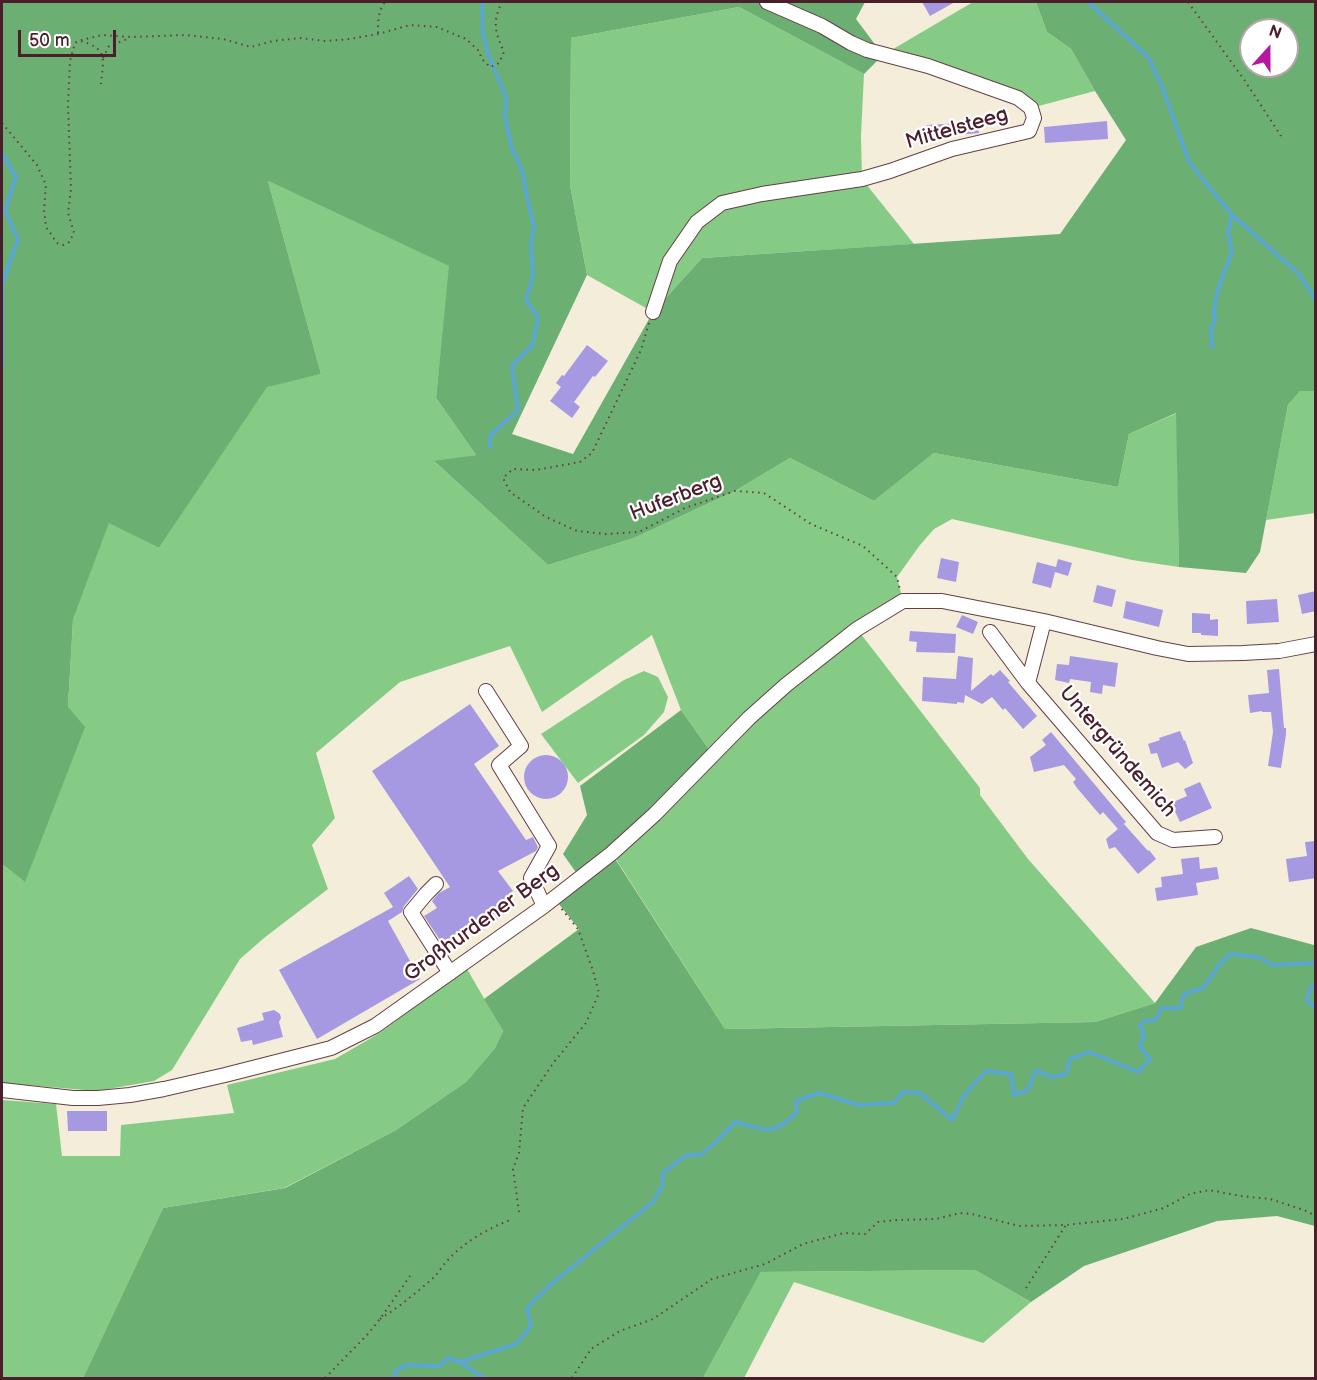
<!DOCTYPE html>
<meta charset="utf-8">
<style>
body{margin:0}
#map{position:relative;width:1317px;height:1380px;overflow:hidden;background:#f4edda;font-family:"Balsamiq Sans",sans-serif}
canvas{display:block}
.frame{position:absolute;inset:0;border:3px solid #4a1f2b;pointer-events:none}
.north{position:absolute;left:1239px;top:18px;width:60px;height:60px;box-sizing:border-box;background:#fff;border:2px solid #b7a5aa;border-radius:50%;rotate:21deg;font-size:16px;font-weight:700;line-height:24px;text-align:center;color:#4a1f2b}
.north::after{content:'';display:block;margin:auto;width:21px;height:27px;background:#b5179e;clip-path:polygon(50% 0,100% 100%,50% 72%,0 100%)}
.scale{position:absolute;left:18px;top:30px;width:98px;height:27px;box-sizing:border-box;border:3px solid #4a1f2b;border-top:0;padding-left:8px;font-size:18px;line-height:21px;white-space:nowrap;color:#4a1f2b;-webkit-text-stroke:4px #fff;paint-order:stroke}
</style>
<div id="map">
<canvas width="1317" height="1380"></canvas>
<div class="frame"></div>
<div class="north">N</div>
<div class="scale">50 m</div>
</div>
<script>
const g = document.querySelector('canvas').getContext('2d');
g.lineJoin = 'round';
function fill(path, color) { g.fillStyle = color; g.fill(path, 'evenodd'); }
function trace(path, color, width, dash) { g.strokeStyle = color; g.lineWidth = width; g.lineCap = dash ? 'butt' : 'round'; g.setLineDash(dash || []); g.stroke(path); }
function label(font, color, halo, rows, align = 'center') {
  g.font = font + ' "Balsamiq Sans",sans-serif'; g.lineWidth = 4.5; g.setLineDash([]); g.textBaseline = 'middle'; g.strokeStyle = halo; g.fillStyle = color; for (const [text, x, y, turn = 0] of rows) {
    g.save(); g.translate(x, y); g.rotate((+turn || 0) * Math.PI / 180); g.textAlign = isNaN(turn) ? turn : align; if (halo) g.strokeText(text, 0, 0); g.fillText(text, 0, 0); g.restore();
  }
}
fill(new Path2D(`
 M973,2H1036L1047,32L1071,49L1095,91L1031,108L883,55Z
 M739,7L864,74L861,135L862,179L914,244L702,258L653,312L587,275L570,185L571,38Z
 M268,181L450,266L436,398L476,455L435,462L548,565L634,538L735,491L790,458L874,501L934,453L1118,487L1129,434L1177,413L1179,567L1132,560L952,519L934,529L920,545L897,577L903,601L857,629L980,788V795L1028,859L1155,1003L1095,1022L725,1029L612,853L713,755L681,710L652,635L542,712L510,646L400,682L316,753L335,818L312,845L328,889L264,938L240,959L172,1070L154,1081L97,1091L2,1083V864L24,881L68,707L73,620L109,522L159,548L267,386L321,374Z
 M1300,391H1315V513L1266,520L1288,405Z
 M644,671L658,677L668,697L664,712L644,735L578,783L541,734L624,680Z
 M467,969L503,1031L495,1048L466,1082L396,1130L284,1188L163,1208L83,1378H2V1100L56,1104L62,1156H120L121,1125L234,1113L227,1085L335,1059L378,1034Z
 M975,1270L1031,1302L983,1343L794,1282L744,1378H703L761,1272Z`), '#85cb86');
fill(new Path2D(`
 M2,2H865L856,19L883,55L864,74L739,7L571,38L570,185L587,275L512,434L573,454L653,312L702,258L1060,234L1126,140L1095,91L1071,49L1047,32L1036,2H1315V391H1300L1288,405L1260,552L1246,573L1179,567L1176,413L1129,434L1118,487L934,453L874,501L790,458L735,491L634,538L548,565L434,461L476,455L436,398L449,266L268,181L321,374L267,387L159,548L109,523L73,620L68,707L85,727L25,882L2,864ZM1251,30H1287V66H1251Z
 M681,710L713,755L612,854L725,1029L1095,1022L1155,1003L1196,947L1251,928L1314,945L1315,947V1226L1277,1216L1217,1221L1084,1266L1031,1302L975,1270L761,1272L703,1378H83L163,1208L285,1188L396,1130L466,1082L495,1048L503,1031L484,999L579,929L554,898L580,878L563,854L587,815L580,786Z`), '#6caf73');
trace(new Path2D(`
 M482,2L483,33L489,56L506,97L505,117L512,149L522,170L527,197L534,227L531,244L533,276L526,300L538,317L533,344L512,366L518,410L490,436V447
 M1088,2L1148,57L1162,86L1189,162L1232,215L1298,273L1316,300
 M2,153L16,177L5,211L18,239L2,285V367
 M1212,347L1211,330L1215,319L1214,311L1217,292L1232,252L1228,233L1232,215
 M1316,985L1311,987L1307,1000L1316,1009
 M460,1362L484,1378
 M394,1378L396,1371L406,1365L439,1366L448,1358L460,1362L516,1344L531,1326L527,1308L550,1285L653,1202L662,1187L663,1173L686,1155H700L715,1143L735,1122C767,1130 772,1137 797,1112L796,1101L819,1093L859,1105L894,1103L903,1092L920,1093L952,1120L965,1094L986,1071L1011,1074L1014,1095L1028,1090L1036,1070L1051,1077L1066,1074L1070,1059L1089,1052L1138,1072L1150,1059L1140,1047L1144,1035L1140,1025L1145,1021L1155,1020L1162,1008H1180L1184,994L1203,988L1220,964L1230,954L1258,957L1273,965L1316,963`), '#5ba7d4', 4);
fill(new Path2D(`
 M922,2H955L930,16Z
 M1107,121L1108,139L1045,143L1044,127Z
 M978,122L979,133L928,138L927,125Z
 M587,345L608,361L595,377L593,376L574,402L580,407L572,418L550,401L561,387L556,383L562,375L564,376Z
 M941,558L959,562L956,582L937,578Z
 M1058,559L1072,563L1068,576L1055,572L1051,588L1032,583L1037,562L1056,567Z
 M1097,585L1116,590L1112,607L1093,602Z
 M1316,591V611L1302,614L1298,595Z
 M1277,599L1279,622L1247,624L1246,601Z
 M1126,601L1163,610L1159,627L1123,618Z
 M1192,613L1210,614V620L1218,619V636L1201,635V633H1192Z
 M962,615L978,622L973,634L956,627Z
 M910,631L956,634L955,653L916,652L917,642L909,641Z
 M958,656L973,658L971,691L991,674L993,676L1000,670L1010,681L1008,682L1037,716L1023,729L1005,708L1003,710L992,697L982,704L965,695L964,703L957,702V704L922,701L923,677L956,679Z
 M1070,656L1118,663L1115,687L1103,685L1102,694L1090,692L1091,682L1070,679L1069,683L1055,680L1057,664L1069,665Z
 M1279,669L1284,728H1286V734L1281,768L1268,766L1273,732L1271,712H1262V711L1250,713L1248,695L1269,693L1267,670Z
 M470,704L499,746L474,764L526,840L533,837L538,847L536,851L498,871L513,891L506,896L513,908L481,931L475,922L442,943L424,916L437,908L432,901L439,893L450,887L372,771Z
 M1180,731L1184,741L1185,740L1193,763L1185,769L1178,762L1162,768L1157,753L1151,754L1148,744L1160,740L1159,738Z
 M1051,732L1126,822L1118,829L1103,812L1100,815L1077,788L1073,782L1076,779L1064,765L1034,772L1030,757L1046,745L1042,740Z
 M524 777a22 22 0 1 1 44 0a22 22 0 1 1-44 0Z
 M1200,782L1212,808L1180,822L1171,803L1187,796L1184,789Z
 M1124,824L1148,851L1149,850L1156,859L1138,874L1115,847L1109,849L1106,839Z
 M1316,841V878L1289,882L1286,859L1307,856L1305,842Z
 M1199,857L1200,869L1217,867L1219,879L1196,883L1198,895L1157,901L1155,888L1162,887L1161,877L1183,874L1181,859Z
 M409,876L418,889L404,906L402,912L388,921L420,979L317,1039L279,970L393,907L384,893Z
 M274,1010L280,1014L281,1018L279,1022L283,1037L253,1045L252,1040L241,1042L237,1028L264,1020L262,1013Z
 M67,1111H107V1131H68Z`), '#a699e2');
const minor = new Path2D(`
 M653,312L670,261L697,222L722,203L762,194L862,179L890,171L952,149L1029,131L1034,118L1031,108L1018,98L928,66L867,50L851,43L822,26L767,2
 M1044,621L1028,683L1157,833L1173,840L1215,837
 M990,632L1028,683
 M486,691L521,746L499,765L549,846L531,878L544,906
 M436,884L426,894L411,912L450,973
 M2,1090L73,1098H98L130,1095L164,1089L225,1075L331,1048L375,1026L544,906L612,853L655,814L749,718L786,685L857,629L903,601H942L1044,621L1157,648L1188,654L1243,653L1279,651L1316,644`);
trace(minor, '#643e45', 16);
trace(new Path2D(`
 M1188,2L1245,81L1281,136
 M378,33C378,22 378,11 385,2
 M81,41C109,49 103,60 101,84
 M103,58L109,46L130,38
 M2,123L37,165L46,185L44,210L46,227L57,243L63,245L69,242L74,233L68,213L71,189L68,105L70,61L75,43L78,41L102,35L131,37L186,35L223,39L251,47L273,41L300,38L325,41L350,39L378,34L410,25L437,27L466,39L479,51L482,59L490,67L499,63L504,52C495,32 492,22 502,2
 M649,323L641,350L592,453L580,462L536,470L513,469L503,478L510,492L546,517L577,531L605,534L639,532L685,508L735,491L764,493L811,524L863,546L897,577L900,590
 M519,1212L513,1169L519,1153L523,1108L554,1062L586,1023L599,993L593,971L578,929L561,908
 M1026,1288L1066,1225
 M380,1319C399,1307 416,1293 432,1279C438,1274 442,1266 447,1261C464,1242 487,1229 510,1220
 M325,1378L367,1335L380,1319L410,1276
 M572,1378L591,1349L620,1331L653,1319L712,1279L765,1264L803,1244L844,1233L865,1234L878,1222L898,1220L936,1219L960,1213L972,1214L1019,1226L1066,1225L1123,1219L1164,1208L1190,1194L1209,1190L1241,1196L1270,1199L1304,1210L1316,1216`), '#643e45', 2, [1.5, 4.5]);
trace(minor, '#fff', 14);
label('21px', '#4a1f2b', '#fff', [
 ["Mittelsteeg",957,129,-16],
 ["Huferberg",676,498,-21],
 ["Untergründemich",1117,752,49],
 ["Großhurdener Berg",482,923,-36]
]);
</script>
